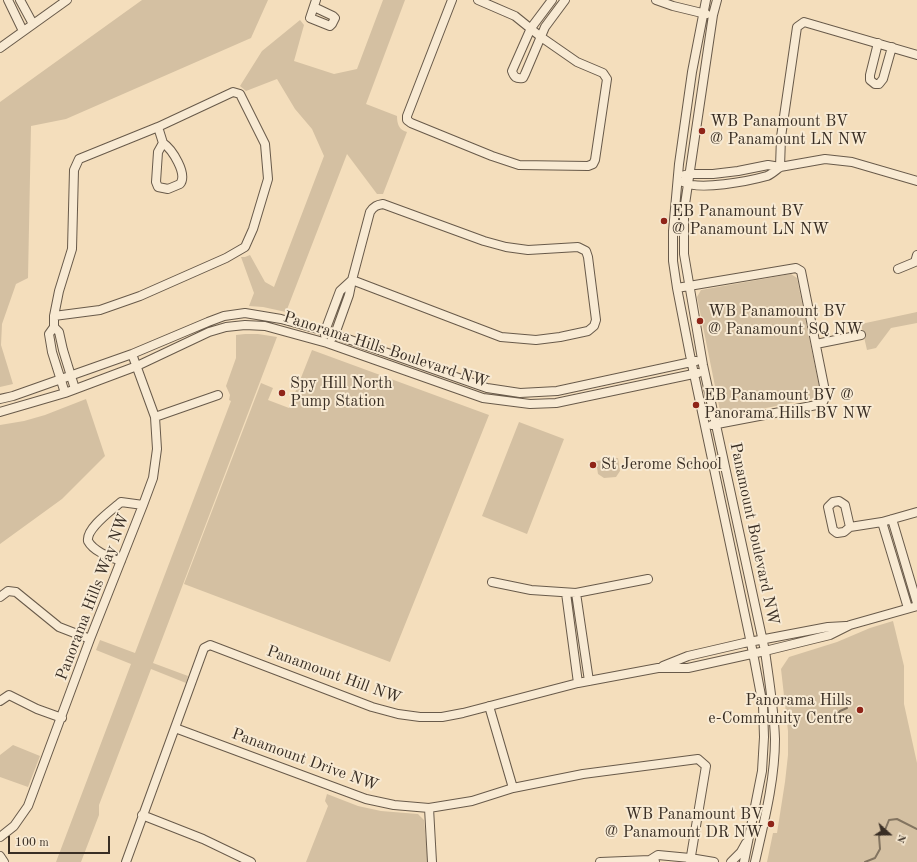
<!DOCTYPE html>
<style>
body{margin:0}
#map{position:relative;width:917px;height:862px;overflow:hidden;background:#f4debc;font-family:"Old Standard TT",serif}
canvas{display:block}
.north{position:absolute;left:869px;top:814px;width:40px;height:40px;-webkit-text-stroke:3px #f8ead3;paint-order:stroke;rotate:111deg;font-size:11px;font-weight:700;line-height:16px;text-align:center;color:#392e24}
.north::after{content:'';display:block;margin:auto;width:14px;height:18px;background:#392e24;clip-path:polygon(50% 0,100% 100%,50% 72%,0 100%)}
.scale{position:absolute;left:8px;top:836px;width:102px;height:18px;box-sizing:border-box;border:2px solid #392e24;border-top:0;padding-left:5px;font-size:12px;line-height:14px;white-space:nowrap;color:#392e24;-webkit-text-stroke:3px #f8ead3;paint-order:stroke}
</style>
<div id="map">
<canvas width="917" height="862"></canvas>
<div class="north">N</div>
<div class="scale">100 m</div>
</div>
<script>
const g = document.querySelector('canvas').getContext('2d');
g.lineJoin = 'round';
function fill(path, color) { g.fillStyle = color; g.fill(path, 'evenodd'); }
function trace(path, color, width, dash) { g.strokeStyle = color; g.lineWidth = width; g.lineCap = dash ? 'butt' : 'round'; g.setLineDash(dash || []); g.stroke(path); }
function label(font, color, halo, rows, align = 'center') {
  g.font = font + ' "Old Standard TT",serif'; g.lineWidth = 4; g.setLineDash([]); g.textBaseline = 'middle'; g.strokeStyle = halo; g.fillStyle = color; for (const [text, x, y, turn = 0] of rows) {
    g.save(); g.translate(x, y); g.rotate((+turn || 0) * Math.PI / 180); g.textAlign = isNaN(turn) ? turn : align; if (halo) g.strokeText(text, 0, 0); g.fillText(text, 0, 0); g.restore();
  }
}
fill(new Path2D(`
 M142,0H268L251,38L66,119L31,126L28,278L16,284L2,324L1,345L13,384L0,387V102Z
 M383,0H405L366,104L397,116C397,124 399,130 407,132L383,194H377L347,154L286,312L263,307L249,306L254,293L241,257H245L250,255L265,282L274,287L324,156L312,129L295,109L277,79L246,91L240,86L262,51L300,20L304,25L294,61L334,74L357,69Z
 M791,274L797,278L820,391L815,398L727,416L720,411L697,297L701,290Z
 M917,312V323L891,328L876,348L867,350L861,324Z
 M245,334H258L277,337L153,663L188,676L186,683L151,669L99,805V815L81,862H56L131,664L96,650L100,640L135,653L231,401L229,400L230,395L226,386L236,358V335Z
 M312,350L489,415L390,662L184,584L261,383L273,388L268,400L289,408Z
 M86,399L105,456L62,499L0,544V425L24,421L45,415Z
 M519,422L564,439L527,534L482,516Z
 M618,458L620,471L616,477L604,478L598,474L596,461Z
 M893,621L904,666V704L917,763V862H767L773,833H777L785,782L788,755V731L781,669L789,657L837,642L870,628Z
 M13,745L40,756L28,787L0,777V755Z
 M327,794L358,806L381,811L418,814L424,820L428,862H306L328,806L325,801Z`), '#d4c0a2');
trace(new Path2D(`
 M837,724L834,718L840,711L847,708
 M865,862L875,858L880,849L879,836L885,830L889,820L897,819L917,829`), '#837460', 2);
const minor = new Path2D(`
 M8,0L23,31
 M20,0L33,24
 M452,0L407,116V120L411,123L492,156L519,165L588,166L593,164L595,160L607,79L603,73L577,62L541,37L515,16L478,0
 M552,0L531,28L512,71C514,77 516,79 523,78L525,74L545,27L565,0
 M656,0L673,6L706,14
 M706,0L692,72L679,164L673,231V261L677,288L690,355L753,653L763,706L764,737L762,771L744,862
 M717,0L713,15L684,211V254L703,365L765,651C769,680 774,709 775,739C775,780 764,822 755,862
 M314,7L333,16L335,18L332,24L330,26L310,18L316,0
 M878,43L870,75V80L875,84H879L883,79L892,47
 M0,48L67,0
 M158,127L163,143
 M163,143C172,149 188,174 180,184L168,189L158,187L156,182L158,152Z
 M780,167L781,137L797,27L804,22L917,55
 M685,175L689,174H713L738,171L768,165L780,167L825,159L852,162L917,181
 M683,182C699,191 749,181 767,176C772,174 776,170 780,167
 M898,269L915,262L917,255
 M677,288L796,268L801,271L826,396L822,404L712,425
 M54,316L100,310L140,296L226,258L245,247L253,229L268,179L265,144L240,94L233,92L158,127L79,159L74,170L72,249L59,291L54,316V327L49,334L52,352L65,393
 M54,327L59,332L63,350L75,389
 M325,335V331L340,291L352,280
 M332,338L335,334L349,295L352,280L370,212C374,206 377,205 383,204L484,241L506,247L528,250L578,247L586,251L588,257L596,320L594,326L588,331L560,337L536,340L501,337L352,280
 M816,344L861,335
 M0,399L13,396L132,354L208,322L224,316L245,313L281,319L325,331L487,388L520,393L557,391L696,361
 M0,412L65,393L137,366L209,332L226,327L245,325L265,326L327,343L483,398L530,404L556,403L698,373
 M155,417L218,395
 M892,519L917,603
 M882,522L908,608
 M850,527L845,505L839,501L833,502L828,507L833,530L837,533L844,532L850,527L882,522L917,512
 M121,561C110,557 94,552 88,541C86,528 112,510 121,502L143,505
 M492,582L531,590L576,593L648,579
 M566,593L578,683
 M576,593L589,681
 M0,597L8,591L16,592L59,627L90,639
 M663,666L688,656L744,643L828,627L846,626
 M0,701L9,695L37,709L62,718
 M489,706L513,788
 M175,728L366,799L394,805L429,808L472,801L513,788L583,774L698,759L706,766L690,862
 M429,808L432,862
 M142,815L203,839L251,862
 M0,837L14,826L28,806L90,639L143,505L153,478L157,449L155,417L132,354
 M0,856L4,862
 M650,860L658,855L690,858L714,862
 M126,862L204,648L210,645L372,707L398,714L420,717H442L463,713L578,683L658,668H688L765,651L830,635L850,625L917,606
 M600,862L650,860L655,862
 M731,862L741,852L746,843`);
trace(minor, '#685a4a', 10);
trace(minor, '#f8ead3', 8);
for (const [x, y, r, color] of [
 [702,131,4,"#8f2418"],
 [664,221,4,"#8f2418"],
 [700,321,4,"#8f2418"],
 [282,393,4,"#8f2418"],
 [696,405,4,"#8f2418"],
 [593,465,4,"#8f2418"],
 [860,710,4,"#8f2418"],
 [771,824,4,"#8f2418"]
]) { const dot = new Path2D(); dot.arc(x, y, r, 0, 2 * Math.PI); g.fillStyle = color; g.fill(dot); trace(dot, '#f8ead3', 1.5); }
label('16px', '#392e24', '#f8ead3', [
 ["WB Panamount BV",710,122],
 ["@ Panamount LN NW",710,140],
 ["EB Panamount BV",672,212],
 ["@ Panamount LN NW",672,230],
 ["WB Panamount BV",708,312],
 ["@ Panamount SQ NW",708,330],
 ["Spy Hill North",290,384],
 ["Pump Station",290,402],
 ["EB Panamount BV @",704,396],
 ["Panorama Hills BV NW",704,414],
 ["St Jerome School",601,465],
 ["Panorama Hills",852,701,"right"],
 ["e-Community Centre",852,719,"right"],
 ["WB Panamount BV",763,815,"right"],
 ["@ Panamount DR NW",763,833,"right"]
], 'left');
label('16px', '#392e24', '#f8ead3', [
 ["Panorama Hills Boulevard NW",386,350,18],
 ["Panamount Boulevard NW",754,534,78],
 ["Panorama Hills Way NW",93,597,-69],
 ["Panamount Hill NW",334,675,20],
 ["Panamount Drive NW",305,760,20]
]);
</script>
